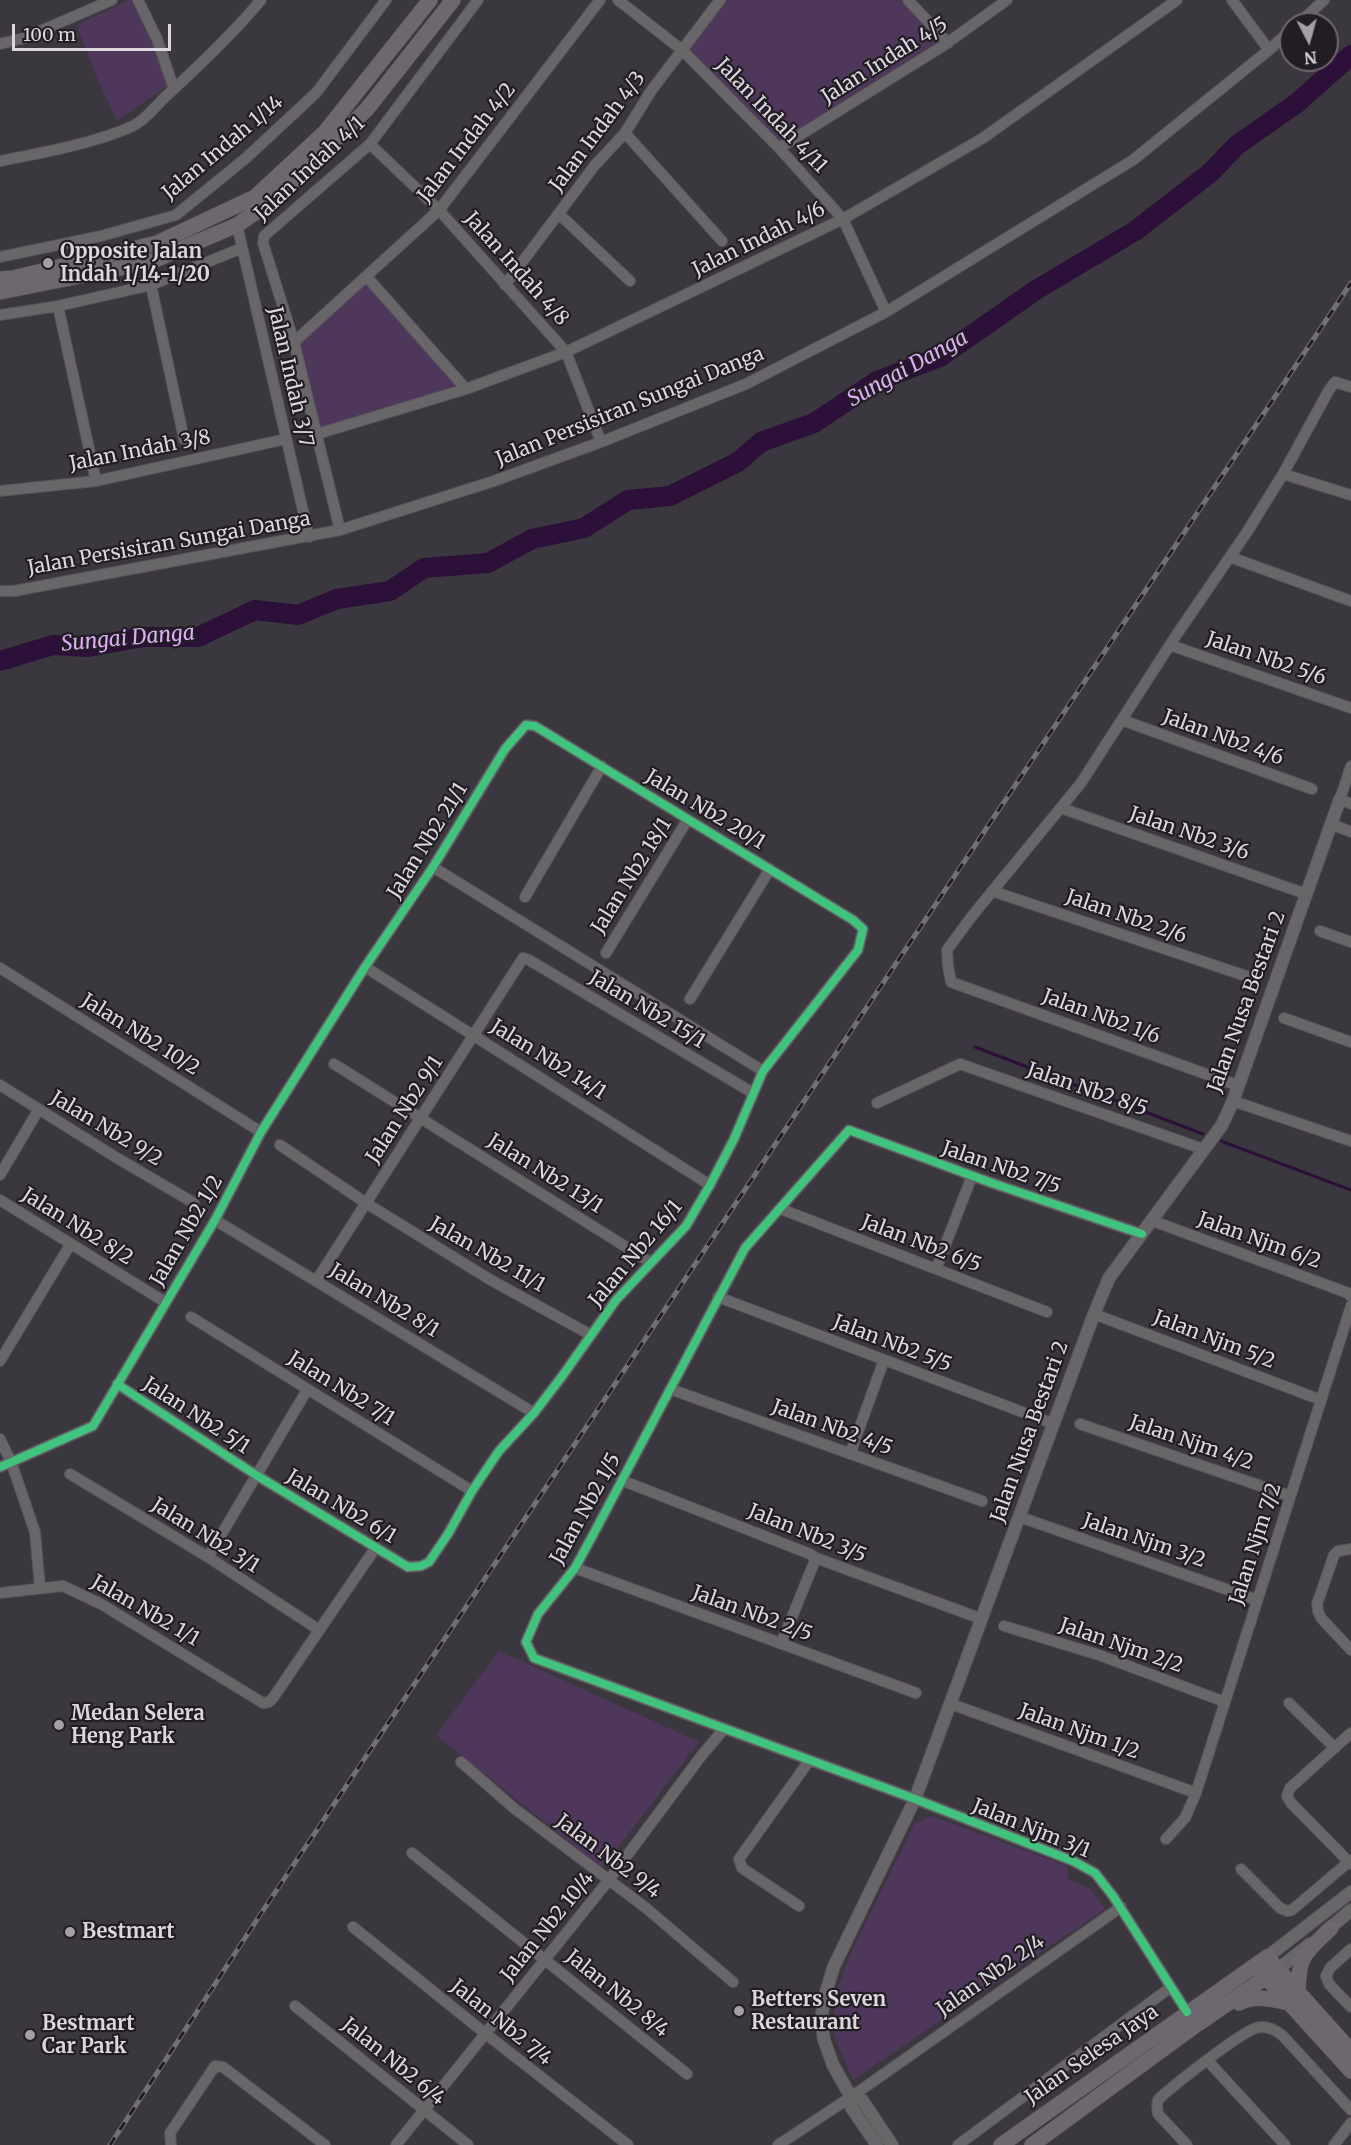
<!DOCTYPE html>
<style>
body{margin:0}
#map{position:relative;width:1351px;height:2145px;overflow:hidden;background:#3b373e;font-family:Merriweather,serif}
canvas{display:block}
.north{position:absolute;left:1279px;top:12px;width:60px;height:60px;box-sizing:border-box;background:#211d23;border:2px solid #6c676e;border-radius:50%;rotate:174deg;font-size:16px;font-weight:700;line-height:24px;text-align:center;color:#dcd6de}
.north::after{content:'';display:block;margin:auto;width:21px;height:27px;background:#a49ea6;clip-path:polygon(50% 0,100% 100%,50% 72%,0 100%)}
.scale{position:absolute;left:12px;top:24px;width:159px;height:27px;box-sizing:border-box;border:3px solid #dcd6de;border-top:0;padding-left:8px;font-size:18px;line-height:21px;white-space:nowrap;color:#dcd6de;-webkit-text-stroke:4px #211d23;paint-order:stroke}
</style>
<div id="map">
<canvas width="1351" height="2145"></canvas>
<div class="north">N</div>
<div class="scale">100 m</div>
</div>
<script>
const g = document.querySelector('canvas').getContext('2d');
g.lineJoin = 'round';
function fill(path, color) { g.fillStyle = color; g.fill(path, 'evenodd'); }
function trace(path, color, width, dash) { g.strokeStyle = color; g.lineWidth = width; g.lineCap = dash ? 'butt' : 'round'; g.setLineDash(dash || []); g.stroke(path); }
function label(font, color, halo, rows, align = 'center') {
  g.font = font + ' Merriweather,serif'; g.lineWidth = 4.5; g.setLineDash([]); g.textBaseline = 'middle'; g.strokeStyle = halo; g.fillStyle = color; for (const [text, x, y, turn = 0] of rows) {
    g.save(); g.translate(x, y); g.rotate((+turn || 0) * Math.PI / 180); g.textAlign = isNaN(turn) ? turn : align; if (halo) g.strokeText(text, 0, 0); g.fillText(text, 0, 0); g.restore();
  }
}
fill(new Path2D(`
 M129,0H134L170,84L117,121L93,69L77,25Z
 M725,0H901L943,43L779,143L686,50Z
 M367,281L461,388L319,434L294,342Z
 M499,1651L699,1742L602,1868L436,1735Z
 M931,1816L1067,1866L1068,1879L1091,1889L1105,1909L853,2080L834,2035V1998L850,1955L914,1824Z`), '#4e375b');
trace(new Path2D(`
 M975,1047L1203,1134
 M1221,1141L1351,1190`), '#2c1039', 3);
trace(new Path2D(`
 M0,661L53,645L88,647L143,637H198L255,610L298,615L337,599L390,591L424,568L488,563L532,539L584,528L628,500L670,496L738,462L761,442L814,423L877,381L940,357L1036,290L1135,231L1210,173L1237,145L1297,103L1351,55`), '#2c1039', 20);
const minor = new Path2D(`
 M138,0L157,39L174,89
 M618,0L682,50L779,148L843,219L886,312
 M908,0L948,43
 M1232,0L1269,50
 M1298,24L1324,0
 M0,44L24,38L112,0
 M625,133L722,241
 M370,144L439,210L566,352L601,442
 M779,148L943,46L1007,0
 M0,161C41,153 96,143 133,126C145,120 155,107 164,98C198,67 231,36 261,0
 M559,214L630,281
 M237,225L309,537
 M0,257L101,236L176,215L246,158L316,93L386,0
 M367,277L466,389
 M151,285L184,439
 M505,285L595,165L625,133L651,91L720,0
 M58,306L96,481
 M0,315L58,306L151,285L242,248
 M294,342L439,210L600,0
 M317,434L466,389L566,352L843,219L983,138L1177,0
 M1283,474L1351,495
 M0,491L96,481L286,439
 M340,530L294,342L263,243L264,236L370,144L478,0
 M1230,557L1351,601
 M0,591H14L340,530L494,481L601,442L746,384L886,312L1133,160L1269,50L1291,30
 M1170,645L1351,708
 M1122,720L1312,789
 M1351,766L1340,799L1351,804
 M1061,808L1306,894
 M1331,824L1351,832
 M433,867L763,1071
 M992,891L1249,977
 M525,897L602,766
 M1320,931L1351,942
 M606,953L688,819
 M365,967L710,1185
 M0,968L261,1132
 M690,999L770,869
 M1284,1018L1351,1042
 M334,1064L650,1262
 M0,1085L117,1158L194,1203
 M1239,1086L951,982L948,966L947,950L972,916L1081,783L1177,634L1247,532L1283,474L1329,390L1335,382L1351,387
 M1233,1101L1351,1141
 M877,1103L960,1064L1203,1149
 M280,1145L366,1203L489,1279L591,1335
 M0,1175L39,1109
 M0,1200L165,1302
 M781,1209L1047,1312
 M215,1220L534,1413
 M1153,1221L1348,1293L1351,1297
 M1142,1234L989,1182L849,1130L745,1248L594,1533L575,1568L538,1614L526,1642L534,1658L915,1799L1073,1861L1095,1873L1113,1896L1187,2012
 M936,1269L972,1176
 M316,1281L523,958L529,960L753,1093
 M718,1297L1054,1424
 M1094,1314L1321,1400
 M191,1317L472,1491
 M0,1361L70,1245
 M670,1389L982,1501
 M1080,1424L1290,1496
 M0,1439L11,1462L35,1532L40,1587
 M850,1454L884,1360
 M0,1467L93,1426L215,1220L261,1132L365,967L433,867L505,749L526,725L535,726L853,920L863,929L858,950L763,1071L734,1139L710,1185L686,1226L616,1300L563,1375L534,1413L499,1451L472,1491L448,1534L429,1562L421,1566L408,1567L256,1475L117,1384
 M70,1474L208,1557L319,1630
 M621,1480L810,1554L816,1558L982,1619
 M1020,1517L1257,1600
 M1351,1549L1338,1551L1334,1555L1317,1604L1318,1611L1321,1618L1351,1650
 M208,1557L307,1390
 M575,1568L916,1693
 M0,1593L63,1586L101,1604L263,1703L269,1702L273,1698L376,1547
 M1004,1626L1099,1655L1225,1702
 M781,1644L816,1558
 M1289,1703L1335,1748
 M951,1704L1196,1793
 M1351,1733L1290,1788L1287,1796L1291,1803L1351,1864
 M461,1762L515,1809L646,1908L733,1982
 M1166,1839L1185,1818L1196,1793L1351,1306
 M412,1853L687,2074
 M1241,1869L1280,1908L1287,1911L1292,1910L1351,1860
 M799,1906L742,1868L739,1859L809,1761
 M353,1927L486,2034L628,2145
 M1351,1949L1330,1968L1326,1976L1329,1984L1351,2007
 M295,2006L468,2145
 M1208,2061L1285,2145
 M171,2145L170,2133L215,2066L223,2067L325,2145
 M396,2145L608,1881L702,1755L724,1729
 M778,2145L851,2097L1121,1907
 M958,2145L1171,1987
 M1187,2145L1158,2114L1157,2106L1158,2100C1171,2087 1241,2032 1256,2028C1266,2025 1274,2029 1282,2035L1351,2110
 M1334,2145L1351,2123`);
const tertiary = new Path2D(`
 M1324,1933L1351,1910
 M1267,1957L1351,1892
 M1278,1969L1310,1944
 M851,2097L862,2100L892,2145
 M877,2145L851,2107V2097L833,2065L824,2040L821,2019L826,1992L834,1966L915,1799L1094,1314L1109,1278L1222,1125L1233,1101L1340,799`);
const secondary = new Path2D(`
 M0,279L13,278L157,243L255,197L325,132L430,0
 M0,292L150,262L237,225L274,200L367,109L453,0
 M1260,1971L1351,2071
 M1298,1991C1299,1953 1305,1954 1331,1928
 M1239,2003C1256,1994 1272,2000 1290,2003
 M1001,2145L1267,1957L1351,2051
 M1032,2145L1192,2028L1278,1969`);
trace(minor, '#575359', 12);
trace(tertiary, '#575359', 14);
trace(secondary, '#575359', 16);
trace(minor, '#69666a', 10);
trace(tertiary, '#69666a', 12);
trace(secondary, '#6d6870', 15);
const rail = new Path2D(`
 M110,2145L262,1912L1351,283`);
trace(rail, '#737075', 5);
trace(rail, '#211d23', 3, [9]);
trace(new Path2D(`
 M1142,1234L989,1182L849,1130L745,1248L594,1533L575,1568L538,1614L526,1642L534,1658L915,1799L1073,1861L1095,1873L1113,1896L1187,2012
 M0,1467L93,1426L215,1220L261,1132L365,967L433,867L505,749L526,725L535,726L853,920L863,929L858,950L763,1071L734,1139L710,1185L686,1226L616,1300L563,1375L534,1413L499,1451L472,1491L448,1534L429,1562L421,1566L408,1567L256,1475L117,1384`), '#40c37c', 8);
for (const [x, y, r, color] of [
 [48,263,6,"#a49ea6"],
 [59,1725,6,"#a49ea6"],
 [70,1932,6,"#a49ea6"],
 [739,2011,6,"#a49ea6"],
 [30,2035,6,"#a49ea6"]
]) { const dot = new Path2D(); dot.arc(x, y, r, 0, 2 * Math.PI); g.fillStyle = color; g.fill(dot); trace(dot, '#211d23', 2); }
label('20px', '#dcd6de', '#211d23', [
 ["Jalan Indah 4/5",885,61,-32],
 ["Jalan Indah 4/11",771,116,46],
 ["Jalan Indah 4/3",598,132,-53],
 ["Jalan Indah 4/2",467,143,-52],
 ["Jalan Indah 1/14",223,148,-40],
 ["Jalan Indah 4/1",310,169,-43],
 ["Jalan Indah 4/6",759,240,-26],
 ["Jalan Indah 4/8",516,269,48],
 ["Jalan Indah 3/7",290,377,77],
 ["Jalan Persisiran Sungai Danga",630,407,-22],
 ["Jalan Indah 3/8",140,451,-11],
 ["Jalan Persisiran Sungai Danga",169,544,-10],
 ["Jalan Nb2 5/6",1266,659,19],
 ["Jalan Nb2 4/6",1223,738,20],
 ["Jalan Nb2 20/1",705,810,31],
 ["Jalan Nb2 3/6",1189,834,19],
 ["Jalan Nb2 21/1",428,841,-58],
 ["Jalan Nb2 18/1",632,876,-58],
 ["Jalan Nb2 2/6",1126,917,19],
 ["Jalan Nusa Bestari 2",1247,1002,-70],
 ["Jalan Nb2 15/1",647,1010,31],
 ["Jalan Nb2 1/6",1101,1017,20],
 ["Jalan Nb2 10/2",140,1035,32],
 ["Jalan Nb2 14/1",548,1060,32],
 ["Jalan Nb2 8/5",1087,1090,19],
 ["Jalan Nb2 9/1",405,1110,-57],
 ["Jalan Nb2 9/2",106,1129,31],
 ["Jalan Nb2 7/5",1001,1168,19],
 ["Jalan Nb2 13/1",545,1174,32],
 ["Jalan Nb2 8/2",77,1227,32],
 ["Jalan Nb2 1/2",187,1231,-60],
 ["Jalan Njm 6/2",1259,1241,20],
 ["Jalan Nb2 6/5",921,1244,21],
 ["Jalan Nb2 16/1",636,1254,-50],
 ["Jalan Nb2 11/1",487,1255,30],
 ["Jalan Nb2 8/1",384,1301,31],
 ["Jalan Njm 5/2",1214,1340,21],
 ["Jalan Nb2 5/5",892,1344,21],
 ["Jalan Nb2 7/1",341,1389,32],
 ["Jalan Nb2 5/1",196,1416,33],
 ["Jalan Nb2 4/5",832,1428,20],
 ["Jalan Nusa Bestari 2",1030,1432,-70],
 ["Jalan Njm 4/2",1191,1443,19],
 ["Jalan Nb2 6/1",341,1507,31],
 ["Jalan Nb2 1/5",586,1509,-61],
 ["Jalan Nb2 3/5",807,1534,22],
 ["Jalan Nb2 3/1",205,1536,32],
 ["Jalan Njm 3/2",1144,1541,19],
 ["Jalan Njm 7/2",1256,1544,-72],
 ["Jalan Nb2 1/1",145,1611,30],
 ["Jalan Nb2 2/5",752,1614,20],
 ["Jalan Njm 2/2",1121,1646,19],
 ["Jalan Njm 1/2",1079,1732,20],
 ["Jalan Njm 3/1",1031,1829,22],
 ["Jalan Nb2 9/4",608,1857,37],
 ["Jalan Nb2 10/4",548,1927,-51],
 ["Jalan Nb2 2/4",991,1976,-35],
 ["Jalan Nb2 8/4",617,1994,39],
 ["Jalan Nb2 7/4",501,2023,39],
 ["Jalan Selesa Jaya",1092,2055,-35],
 ["Jalan Nb2 6/4",393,2062,39]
]);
label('bold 20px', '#dcd6de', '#211d23', [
 ["Opposite Jalan",60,252],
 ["Indah 1/14-1/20",60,275],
 ["Medan Selera",71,1714],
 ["Heng Park",71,1737],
 ["Bestmart",82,1932],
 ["Betters Seven",751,2000],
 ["Restaurant",751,2023],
 ["Bestmart",42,2024],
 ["Car Park",42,2047]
], 'left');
label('italic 21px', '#deadf7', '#211d23', [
 ["Sungai Danga",908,369,-29],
 ["Sungai Danga",128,639,-5]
]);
</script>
